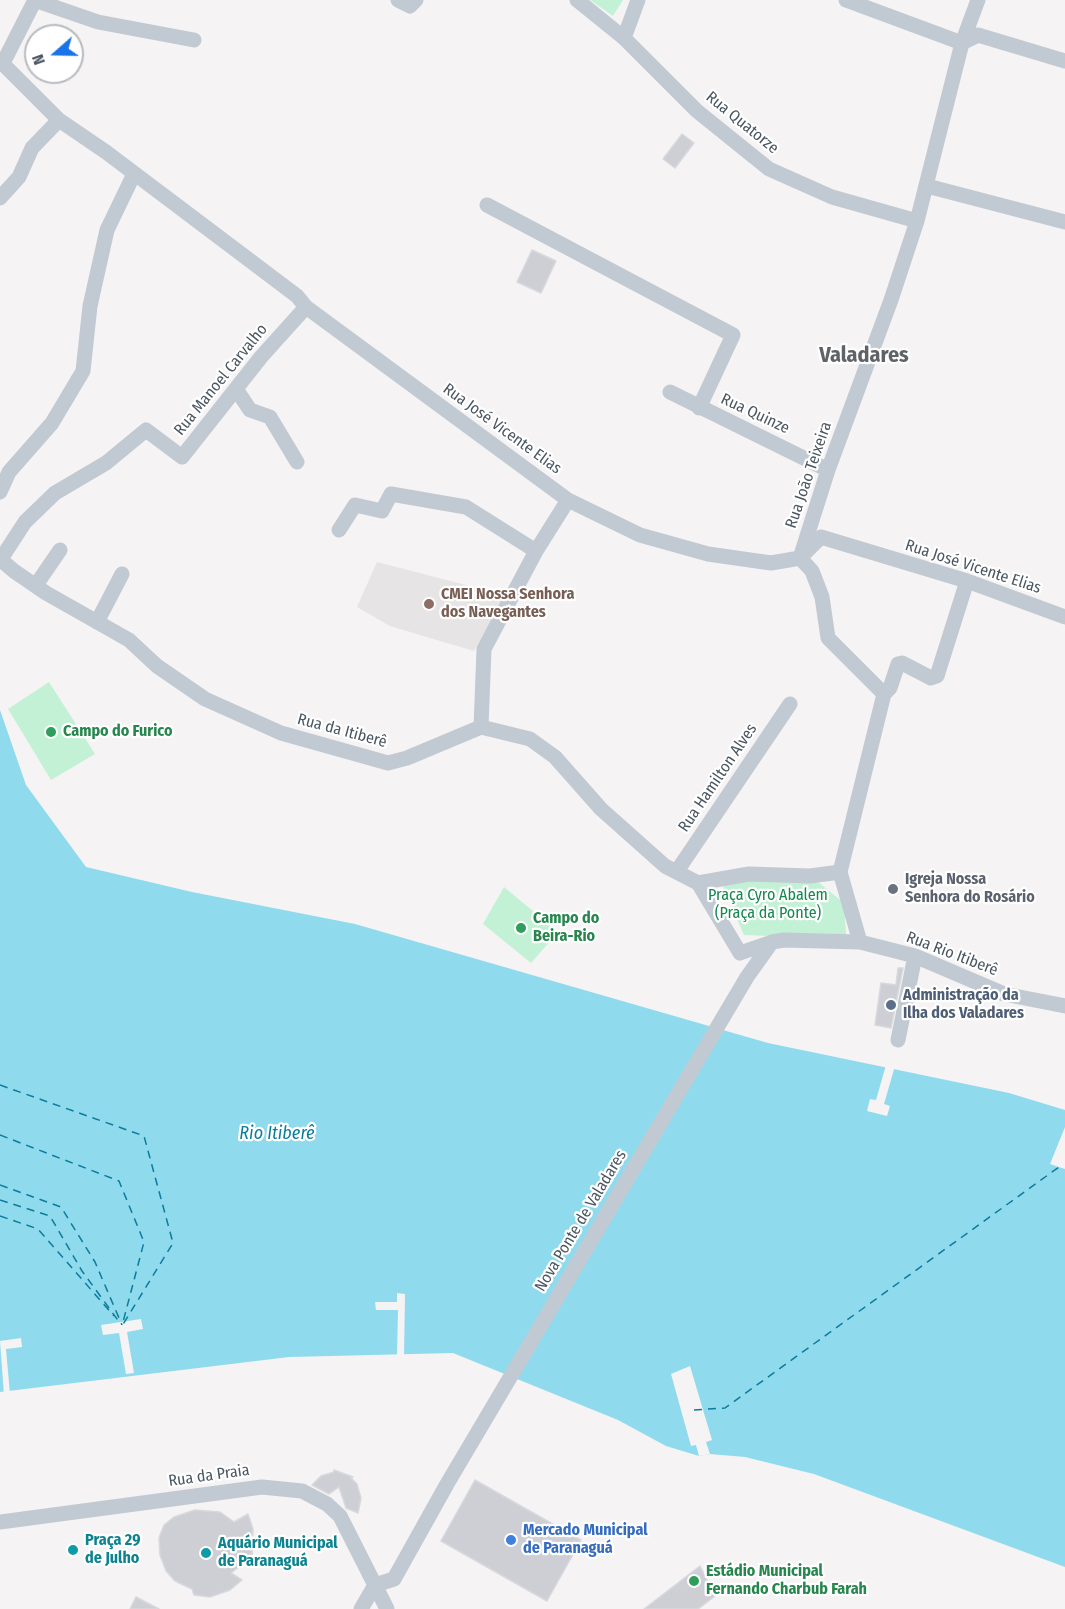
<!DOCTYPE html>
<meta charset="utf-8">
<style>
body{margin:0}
#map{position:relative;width:1065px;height:1609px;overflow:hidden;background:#f5f3f3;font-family:"Fira Sans Condensed",sans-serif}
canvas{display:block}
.north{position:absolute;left:24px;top:24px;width:60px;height:60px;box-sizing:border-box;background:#fff;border:2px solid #b7bbc0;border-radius:50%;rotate:250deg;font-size:16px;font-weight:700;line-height:24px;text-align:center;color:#4a5661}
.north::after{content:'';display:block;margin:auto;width:21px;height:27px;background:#1a73e8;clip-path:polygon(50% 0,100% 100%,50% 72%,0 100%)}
</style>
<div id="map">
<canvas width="1065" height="1609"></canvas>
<div class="north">N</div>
</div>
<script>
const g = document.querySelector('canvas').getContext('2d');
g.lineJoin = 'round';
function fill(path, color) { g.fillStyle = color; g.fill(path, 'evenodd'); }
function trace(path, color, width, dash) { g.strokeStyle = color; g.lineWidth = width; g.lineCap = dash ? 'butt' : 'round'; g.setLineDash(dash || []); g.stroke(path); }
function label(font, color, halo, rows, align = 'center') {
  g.font = font + ' "Fira Sans Condensed",sans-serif'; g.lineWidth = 4.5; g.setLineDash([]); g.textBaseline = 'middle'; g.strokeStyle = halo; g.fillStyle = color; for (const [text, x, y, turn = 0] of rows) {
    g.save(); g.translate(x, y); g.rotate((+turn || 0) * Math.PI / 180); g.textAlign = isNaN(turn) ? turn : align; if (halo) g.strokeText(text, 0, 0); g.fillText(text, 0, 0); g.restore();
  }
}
fill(new Path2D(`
 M377,562L466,585L502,601L474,651L390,626L357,607Z`), '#e6e4e5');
fill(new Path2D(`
 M590,0H623L613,16Z
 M49,682L95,754L51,780L8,709Z
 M734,878L818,882L844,903L846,934L820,938L744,935L723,887Z
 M504,887L558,932L531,963L483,924Z`), '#c3f1d5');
fill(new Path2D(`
 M0,710L26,785L86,867L192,892L355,924L768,1043L1009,1093L1065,1110V1567L814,1474L745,1457L710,1454L699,1456L666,1446L618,1420L453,1353L289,1357L0,1392Z`), '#90daee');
fill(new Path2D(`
 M886,1065L895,1066L884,1104L890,1106L887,1116L867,1111L870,1099L876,1100Z
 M1065,1127V1169L1050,1164Z
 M397,1293L405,1294L404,1357H397L398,1310H376L375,1302H397Z
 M141,1319L143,1329L127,1332L134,1373L126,1374L119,1333L103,1335L101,1325Z
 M21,1338L22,1347L6,1349L10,1394L4,1395L0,1341Z
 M690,1366L712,1440L706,1442L710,1454L705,1455L699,1456L696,1445L691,1446L671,1374Z`), '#f5f3f3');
trace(new Path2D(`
 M0,1085L144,1136L173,1243L122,1326
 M0,1135L119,1181L144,1242L123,1322
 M0,1185L61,1207L95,1262L122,1325
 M0,1200L50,1216L82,1271L120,1323
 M0,1216L38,1229L114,1316
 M694,1410L725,1408L1059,1167`), '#0c7c9b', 1.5, [8, 6]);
const building = new Path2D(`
 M682,134L694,143L675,168L663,159Z
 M532,250L556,261L541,293L517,282Z
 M898,968H903L891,1028L875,1025L881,983L896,985Z
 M334,1470L353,1477L351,1478L357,1484L361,1498L358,1513L346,1508L339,1487L329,1494L312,1485L321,1476L334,1472Z
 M475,1480L581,1540L547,1601L441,1541Z
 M195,1510L220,1512L234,1522L248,1514L253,1529L252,1557L231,1573L242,1580L230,1590L210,1597L194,1595L192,1589L175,1581L166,1571L160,1555L159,1538L164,1525L174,1517Z
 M700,1566L715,1596L698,1609H644Z
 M136,1597L159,1609H130Z`);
fill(building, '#cdcfd5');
trace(building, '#d7d9de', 1.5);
trace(new Path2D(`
 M34,0L98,22L194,40
 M398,0L410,6L416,0
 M577,0L624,38L697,111L769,169L832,197L917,221
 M846,0L962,43L978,35L1065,61
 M624,38L638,0
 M0,61L59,120L106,152L297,296L306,307L568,500L640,535L708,554L771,563L800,558L821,537L967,581L1065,617
 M3,63L35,0
 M927,186L1065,222
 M0,198L19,177L32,148L59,120
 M487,205L733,335L699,408
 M236,389L250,410L270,417L297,462
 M670,392L828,470
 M0,492L9,472L52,423L83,371L90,306L107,230L134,174
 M339,530L355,505L382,511L391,494L466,507L536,551
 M0,559L14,571L46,593L129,640L157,666L205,699L281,733L388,763L407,758L481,727L530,739L555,757L601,809L665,866L698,883
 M1,559L25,522L55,493L106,463L146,430L182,457L261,357L306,307
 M36,585L60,550
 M97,622L122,574
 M884,694L890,688L898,664L902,663L931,678L937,676L967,581
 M481,727L484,649L536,551L568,500
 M677,871L790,704
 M698,883L740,953L772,942L784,940L860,942L915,956L1004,994L1065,1006
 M698,883L749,874L810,876L840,872
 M860,942L840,872L884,694L828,638L822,597L812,571L800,558L828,470L891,300L917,221L962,43L978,0
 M898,1040L915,956
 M0,1522L262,1487L302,1491L327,1504L340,1516L387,1609
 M361,1609L375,1585L394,1579L447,1484L747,977L772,942`), '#c1cad2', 15);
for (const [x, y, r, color] of [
 [429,604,6,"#8d6e63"],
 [51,732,6,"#2e9e5b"],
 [893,889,6,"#6b7280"],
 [521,928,6,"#2e9e5b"],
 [891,1005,6,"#5c6f8a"],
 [511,1540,6,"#3f7fe0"],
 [73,1550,6,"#0f9aa8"],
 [206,1553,6,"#0f9aa8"],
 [694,1581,6,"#2e9e5b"]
]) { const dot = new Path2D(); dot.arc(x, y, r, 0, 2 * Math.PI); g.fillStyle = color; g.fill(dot); trace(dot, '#fff', 2); }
label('16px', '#4a5661', '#fff', [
 ["Rua Quatorze",742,123,39],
 ["Rua Manoel Carvalho",221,380,-51],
 ["Rua Quinze",755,414,25],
 ["Rua José Vicente Elias",502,429,36],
 ["Rua João Teixeira",809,475,-71],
 ["Rua José Vicente Elias",973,567,18],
 ["Rua da Itiberê",342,731,15],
 ["Rua Hamilton Alves",718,778,-56],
 ["Rua Rio Itiberê",952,954,21],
 ["Nova Ponte de Valadares",581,1221,-59],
 ["Rua da Praia",209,1476,-8]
]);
label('bold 16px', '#785e54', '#fff', [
 ["CMEI Nossa Senhora",441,595],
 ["dos Navegantes",441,613]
], 'left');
label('bold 16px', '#27864d', '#fff', [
 ["Campo do Furico",63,732],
 ["Campo do",533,919],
 ["Beira-Rio",533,937],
 ["Estádio Municipal",706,1572],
 ["Fernando Charbub Farah",706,1590]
], 'left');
label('bold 16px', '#5b616d', '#fff', [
 ["Igreja Nossa",905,880],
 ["Senhora do Rosário",905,898]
], 'left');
label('16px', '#17864f', '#fff', [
 ["Praça Cyro Abalem",768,896],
 ["(Praça da Ponte)",768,914]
]);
label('bold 16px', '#4e5e75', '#fff', [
 ["Administração da",903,996],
 ["Ilha dos Valadares",903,1014]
], 'left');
label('bold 16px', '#366cbe', '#fff', [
 ["Mercado Municipal",523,1531],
 ["de Paranaguá",523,1549]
], 'left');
label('bold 16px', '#0d838f', '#fff', [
 ["Praça 29",85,1541],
 ["de Julho",85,1559],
 ["Aquário Municipal",218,1544],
 ["de Paranaguá",218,1562]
], 'left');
label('italic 18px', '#0c7c9b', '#fff', [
 ["Rio Itiberê",277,1134]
]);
label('bold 22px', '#5f6368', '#fff', [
 ["Valadares",864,356]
]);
</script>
